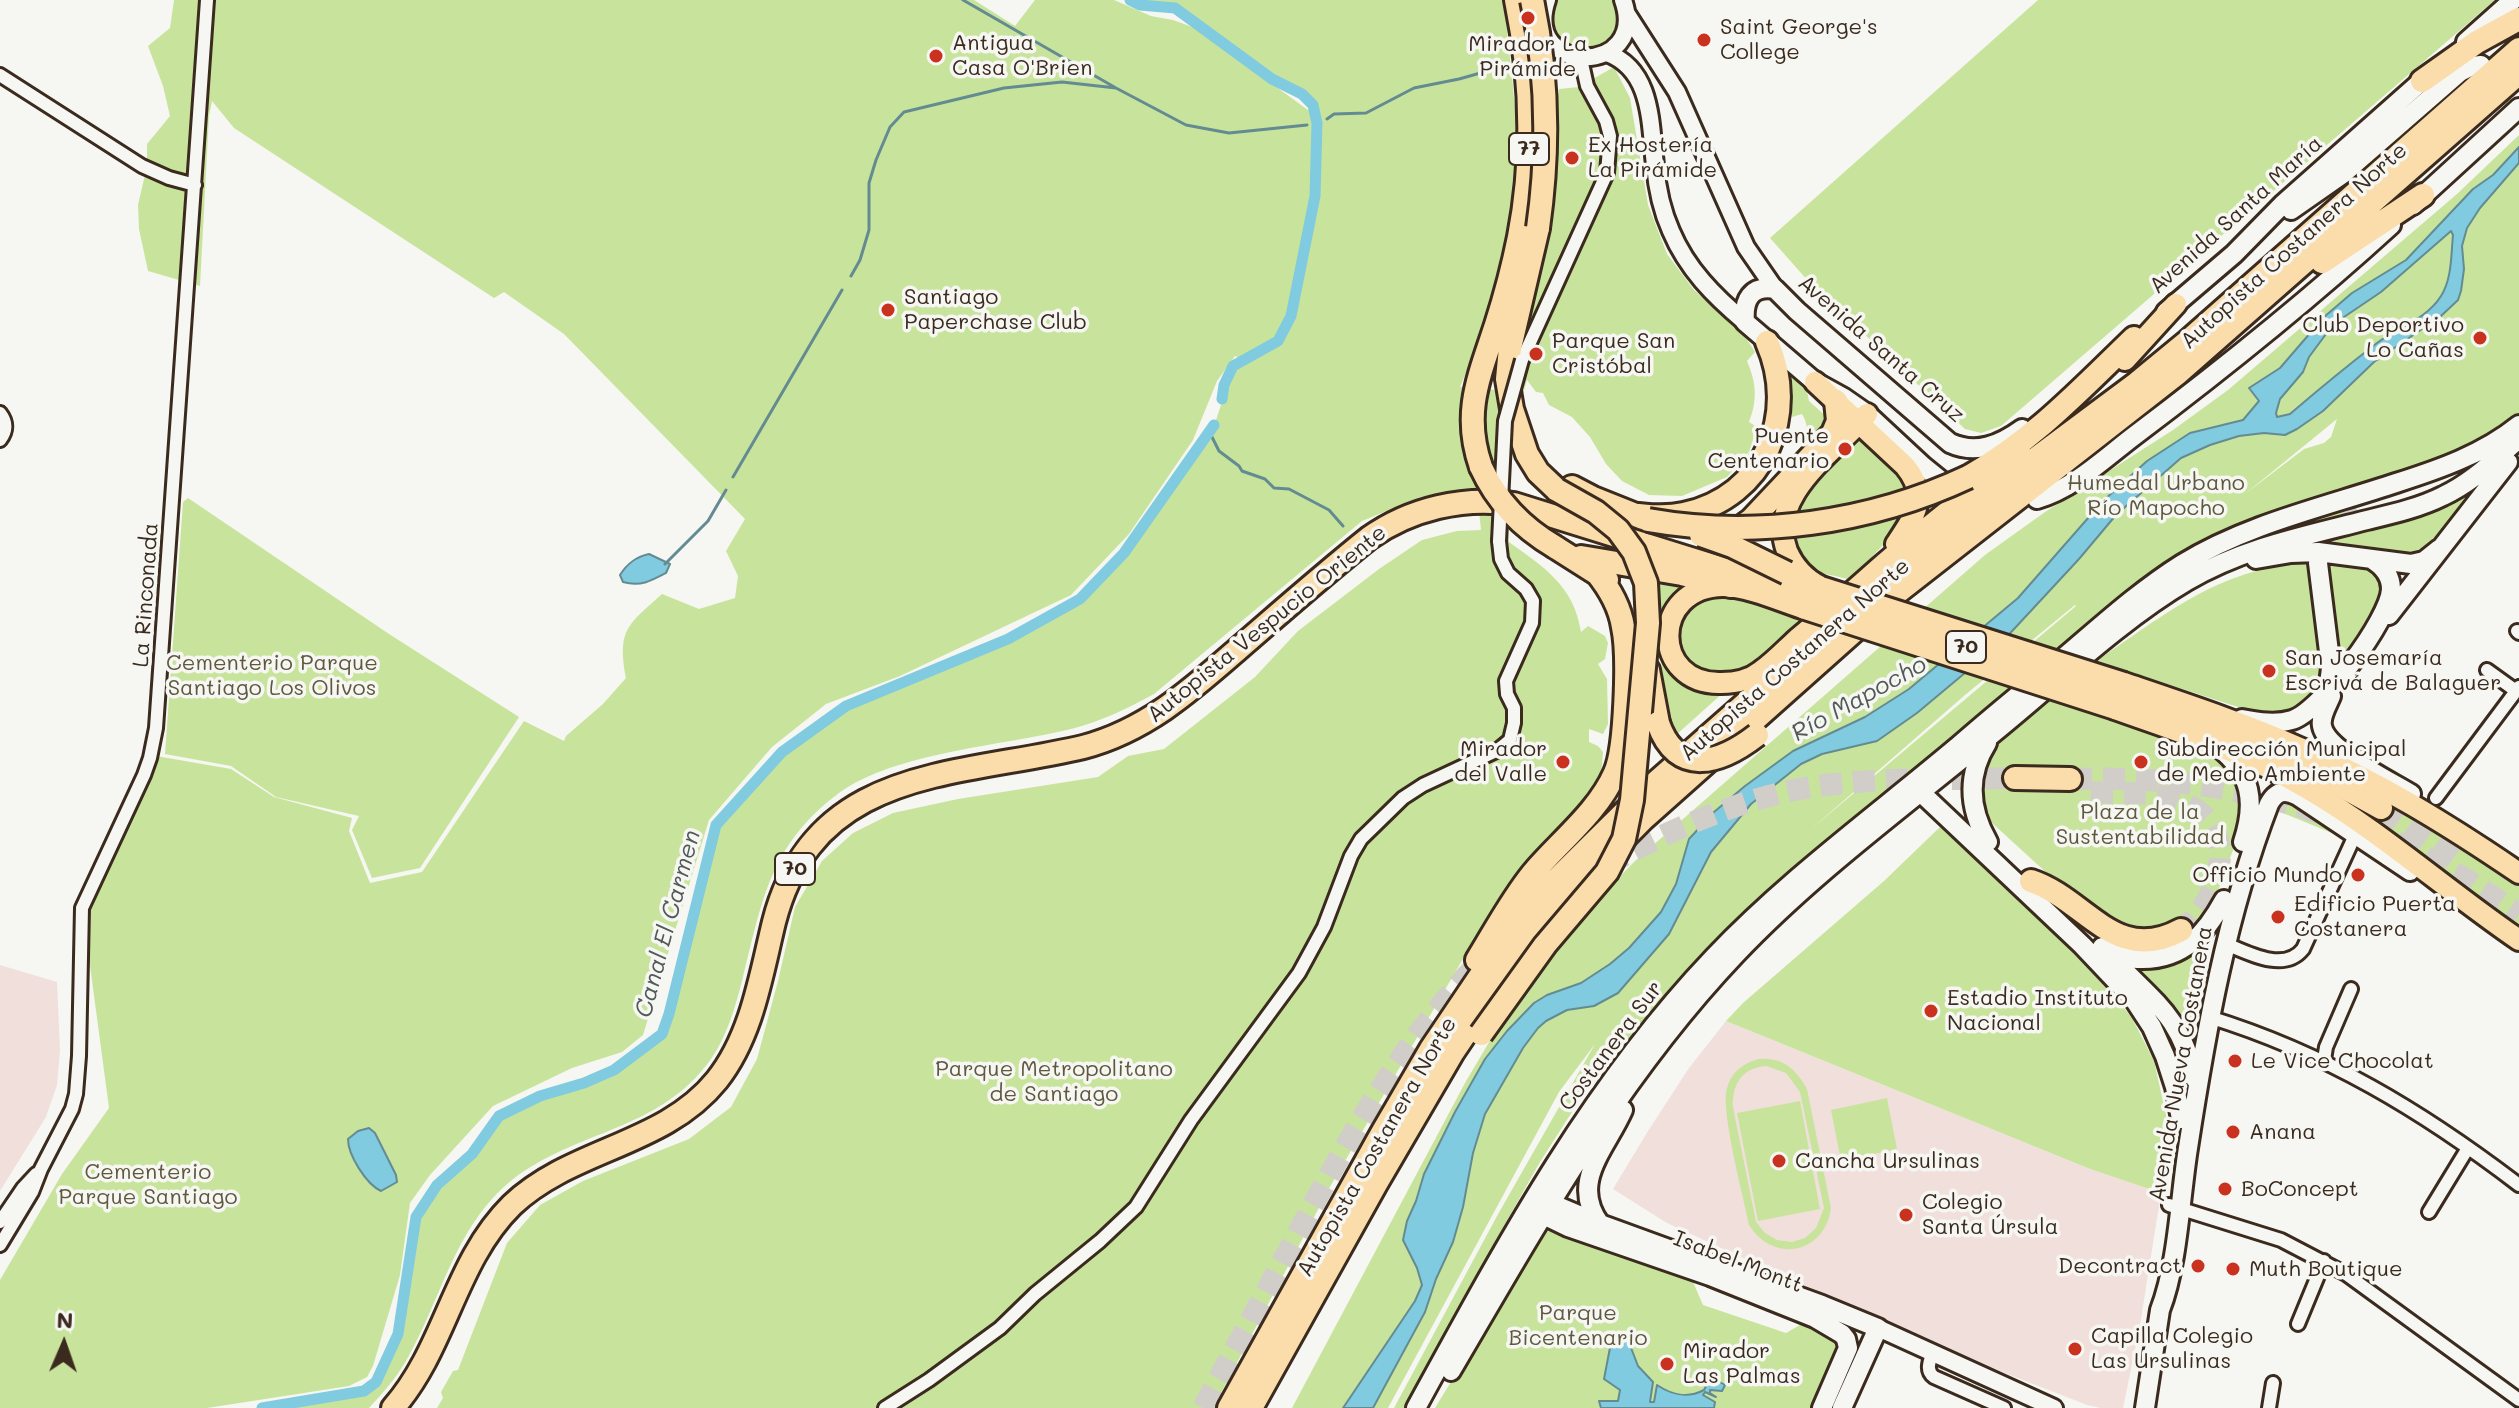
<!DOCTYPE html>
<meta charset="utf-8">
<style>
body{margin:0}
#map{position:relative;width:2519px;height:1408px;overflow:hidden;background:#f6f6f2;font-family:Mali,sans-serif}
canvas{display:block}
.north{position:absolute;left:24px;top:1304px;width:80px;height:80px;-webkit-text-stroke:6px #f6f6f2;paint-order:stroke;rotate:2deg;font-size:22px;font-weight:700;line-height:32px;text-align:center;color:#3b2a1e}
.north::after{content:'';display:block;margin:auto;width:28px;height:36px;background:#3b2a1e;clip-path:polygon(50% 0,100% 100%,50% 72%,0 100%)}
</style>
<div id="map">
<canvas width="2519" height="1408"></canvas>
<div class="north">N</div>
</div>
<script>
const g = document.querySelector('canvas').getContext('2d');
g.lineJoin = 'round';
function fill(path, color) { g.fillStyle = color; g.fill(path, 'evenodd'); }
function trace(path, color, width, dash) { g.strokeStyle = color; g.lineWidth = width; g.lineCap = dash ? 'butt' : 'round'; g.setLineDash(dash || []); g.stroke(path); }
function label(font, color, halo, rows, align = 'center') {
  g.font = font + ' Mali,sans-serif'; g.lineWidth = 7; g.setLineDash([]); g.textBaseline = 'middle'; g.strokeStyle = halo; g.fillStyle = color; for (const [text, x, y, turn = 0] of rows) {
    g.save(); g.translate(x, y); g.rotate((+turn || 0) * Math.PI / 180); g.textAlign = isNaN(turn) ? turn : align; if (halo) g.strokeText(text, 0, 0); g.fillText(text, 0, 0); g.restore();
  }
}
fill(new Path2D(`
 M0,965L57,982L60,1051L57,1085L46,1117L0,1191Z
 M1726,1021L2090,1169L2161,1193L2140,1325L2123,1408H2101L2087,1405L1977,1362L1786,1278L1667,1223L1613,1189L1648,1131L1689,1068Z`), '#f1dfdc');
fill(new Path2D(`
 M174,0H974L1015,26L1035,0H1114L1151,16L1173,20L1195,28L1308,110L1317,105L1304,91L1274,76L1176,5L1137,0H1504L1518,136L1510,231L1493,309L1460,387L1506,391L1542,260L1559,89L1579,87L1614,67L1630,98L1648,205L1667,254L1694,290L1744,335L1755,352L1747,361C1756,382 1758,399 1749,422L1757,427L1749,452L1727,477L1682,496L1649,495L1622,481L1606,464L1590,437L1572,417L1549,405L1543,393L1536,392L1527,380L1509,439V542C1544,567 1574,586 1581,632L1588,626L1605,636L1608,643L1605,659L1598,664L1607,679L1608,724L1603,734L1589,729V742L1598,746L1603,752L1601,777L1581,806L1534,858L1493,909L1474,940L1331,1185L1213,1408H437L443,1398L441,1392L453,1371L458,1370L507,1243L540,1205L583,1181L689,1139L731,1107L757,1059L778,981L795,907L822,861L853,833L893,813L958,799L1098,777L1128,756L1164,749L1255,677L1298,631L1379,569L1422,540L1457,531L1481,530L1477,491L1421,497L1362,521L1154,694C1128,708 1100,722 1071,729C1002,746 896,752 839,793C769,845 762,902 742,981C735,1008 727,1036 711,1059C659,1132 577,1129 512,1180C454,1227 442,1299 406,1361C396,1378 383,1393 369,1408H281L366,1394L379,1384L401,1335L419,1218L440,1187L475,1156L501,1119L541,1099L585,1087L616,1073L665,1037L672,1015L719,827L784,754L848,709L1009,642L1082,601L1126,555L1212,432L1233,369L1249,362L1235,356L1217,381L1193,440L1129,534L1071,595L900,676L826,704L772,747L709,820L643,1035L622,1052L572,1068L493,1106L430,1175L410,1203L400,1275L373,1366L367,1377L349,1386L207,1408H0V1280L62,1174L109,1108L85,928L88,904L156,756L231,769L274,797L352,818L349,831L370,883L422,872L524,721L564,741L566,736L603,704L626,678C617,629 628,625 662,594L699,609L735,598L738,576L726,551L745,519L564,334L504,292L494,298L234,128L212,101L209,116L200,286L148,271L139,229L138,205L147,166V144L170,116L163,86L148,46L170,28ZM369,1128L376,1133L396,1175L397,1182L376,1189L361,1169L348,1145L358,1131Z
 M1558,0H1612C1645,63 1526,64 1558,0Z
 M2038,0H2495L2001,426L1981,433L1965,429L1809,282L1770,238Z
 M2519,135V413C2474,453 2418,468 2362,487L2358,483L2359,488L2212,541L2014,688L1740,917L1696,961L1639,1026L1579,1101L1540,1162L1471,1284L1406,1408H1394L1497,1216L1595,1044L1559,1092L1388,1408H1292L1465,1083L1498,1027L1524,989L1581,916L1635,861L1985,555L2045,512L2173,430L2228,390L2457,194ZM2337,419L2331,437L2324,443L2304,449L2245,494ZM2075,605L2076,606L1810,830L1965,695Z
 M1790,374L1807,391L1809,401L1829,419V426L1813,441C1806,433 1808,423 1802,414L1792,417Z
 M1860,436L1864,437L1911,487L1899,528L1853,577L1847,579C1826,573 1815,575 1797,560L1791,510L1845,443Z
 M2501,466L2421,558L2288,550Z
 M2465,476L2425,498L2290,533L2151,592L2237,543L2350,505L2357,515L2439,487Z
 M188,498L389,634L519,717L420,868L372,878L352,830L359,816L276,797L231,766L165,754L183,502Z
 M2307,562L2363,568L2380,576L2387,595L2337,671L2298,710L2281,715L2260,716L2238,707L2096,661C2168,613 2216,570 2307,562Z
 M1650,573L1704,582L1663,640L1724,692L1676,735L1668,722L1665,709L1659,626Z
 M1706,594L1748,597L1804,618L1755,664L1741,674L1701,673L1682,657L1677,633L1684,612Z
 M2054,697L2216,752L2241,782L2243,823L2212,907L2195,932L2175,921L2144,931L2118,927L2061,886L1992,823L1985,812L1979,798V774L1992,748Z
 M2385,796L2519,883V938L2341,801L2376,813Z
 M2284,800H2290L2344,838L2278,811Z
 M1940,827L2096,973L2132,1018L2154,1061L2168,1124L2161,1193L2090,1169L1726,1021L1743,1003L1884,881Z
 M2202,945L2203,957L2191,1027L2182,1025L2133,967Z
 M1758,1059C1783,1057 1796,1069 1807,1089L1831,1208C1825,1254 1773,1264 1749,1225C1744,1198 1720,1110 1727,1088C1731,1072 1744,1063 1758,1059ZM1766,1066L1786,1073L1800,1092L1824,1208L1816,1228L1805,1238L1792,1242L1777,1240L1765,1233L1756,1222L1733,1107C1732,1084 1742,1068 1766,1066Z
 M1887,1098L1897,1149L1841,1161L1831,1110Z
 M1800,1101L1820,1209L1758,1221L1737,1113Z
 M1546,1225L1693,1282L1703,1305L1786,1333L1807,1321L1842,1345L1818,1408H1435Z`), '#c8e49c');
const water = new Path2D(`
 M2519,147V163L2480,208L2467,228L2462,246L2464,269L2461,291L2458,300L2441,316L2374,362L2323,411L2297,429L2285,435L2264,433L2239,436L2210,445L2181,458L2116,515L2079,559L2002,642L1917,713L1877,741L1822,754L1801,764L1751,804L1711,852L1669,934L1618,993L1594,1006L1567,1010L1546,1021L1538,1028L1523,1048L1485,1114L1473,1153L1463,1207L1453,1242L1436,1279L1425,1312L1373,1408H1343L1415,1301L1422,1285L1417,1268L1403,1240L1407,1221L1416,1201L1424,1174L1455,1112L1485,1059L1507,1031L1534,1003L1547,995L1581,983L1610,964L1629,948L1661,912L1676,884L1689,839L1714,812L1745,786L1793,751L1865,717L1909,689L2018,598L2103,501L2147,461L2190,433L2243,420L2259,401L2249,388L2280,368L2324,317L2352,293L2406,260L2473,189L2493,175ZM2451,231L2453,235C2451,255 2452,279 2441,296C2427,319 2397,328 2377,343C2347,366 2318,390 2290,414L2277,417L2276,413L2280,399L2303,372L2309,357L2329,330L2344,317L2381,292Z
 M649,554L670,564L666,573C651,581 640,587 623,582L620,575C627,564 635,557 649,554Z
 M369,1128L375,1133L396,1175L397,1182L381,1191C366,1184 348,1155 348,1139L358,1131Z
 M1613,1332L1628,1340L1638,1366L1653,1382L1650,1402H1654L1657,1385C1672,1395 1687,1399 1704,1390L1711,1377L1725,1385L1722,1391L1710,1390V1393L1716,1397L1705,1392L1703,1395L1715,1402L1714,1408H1601L1599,1401H1618L1620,1390L1604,1379Z`);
fill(water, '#80cbdf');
trace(water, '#648b92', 2);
trace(new Path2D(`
 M963,0L1116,88L1186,125L1229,133L1307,125
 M1327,119L1334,114L1366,113L1414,88L1459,79L1509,65
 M851,276L860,260L869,230V183L876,160L890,127L904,112L1004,88L1062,82L1116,88
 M1209,431L1219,451L1239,466L1242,471L1265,479L1274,488L1289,489L1329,510L1343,526
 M733,477L842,290
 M665,564L708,521L726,490`), '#648b92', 3);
trace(new Path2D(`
 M1130,0L1140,5L1175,8L1272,79L1302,94L1313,105L1317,123L1315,196L1291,316L1278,341L1233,366L1224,385L1222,399
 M262,1408L364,1391L376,1382L398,1334L416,1217L437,1185L472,1154L499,1116L540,1096L584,1083L614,1070L662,1034L669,1014L716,825L782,752L846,706L1008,639L1080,599L1124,553L1214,425`), '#80cbdf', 11);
trace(new Path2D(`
 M2318,563C2321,535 2333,522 2357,510`), '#d1cdc8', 18, [18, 9]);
trace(new Path2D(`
 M2070,779C2155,776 2241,786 2323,814
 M2091,792C2120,794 2157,790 2183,802C2242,828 2222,899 2181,930
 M2381,808L2460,863
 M2396,842L2464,878L2519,914
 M1605,866C1664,832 1744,797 1811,787C1878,777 1947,780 2015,778
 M1203,1408C1237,1345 1271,1283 1305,1220C1357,1123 1411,1028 1491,951`), '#d1cdc8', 22, [22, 11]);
const minor = new Path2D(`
 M0,75L142,166L169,178L195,185
 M1522,360L1607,173L1610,136L1606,121L1587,86L1581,59
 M0,413C7,422 7,431 0,440
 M2517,631L2519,633
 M2487,670L2516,691
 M2436,798L2519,687
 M2224,943C2248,953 2284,973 2303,949L2356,833
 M2209,1017C2326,1053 2422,1111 2519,1185
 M2324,1060L2326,1047L2351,989
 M2169,1205L2281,1240L2346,1274L2519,1400
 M2429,1212L2468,1148
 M0,1222L23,1188L36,1174
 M0,1245L32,1192L41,1169L72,1109L76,1094L79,1056L82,908L144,775L150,758L156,728L207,0
 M2298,1324L2324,1261
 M1932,1354C1929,1363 1926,1371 1934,1377L2004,1408
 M885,1408L929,1380L1000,1328L1035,1294L1100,1241L1136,1207L1191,1120L1299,973L1324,927L1351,856L1361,839L1403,798L1423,785L1498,750L1510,740L1514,723V708L1507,694L1506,681L1532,623L1533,601L1526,589L1508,573L1501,559L1499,541
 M2269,1408L2273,1383`);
const tertiary = new Path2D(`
 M1547,0C1521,77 1650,76 1623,0
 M1627,14L1677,92L1746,247L1775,289
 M1607,53C1653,70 1650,124 1655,165C1657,188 1662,211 1671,231C1687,269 1714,296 1745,322
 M1878,1328L2054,1408`);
const secondary = new Path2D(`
 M2466,42L2513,0
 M2413,205L2519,108
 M2291,210L2344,173L2460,72L2472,66L2481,65
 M2166,312L2234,254L2283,204L2432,72
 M1944,483L1923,466L1867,414L1844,398L1815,382L1745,322C1743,300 1751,285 1775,289L1797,311L1950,443C1976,455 2000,445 2022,429
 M2037,499C2073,489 2105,458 2134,436C2223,369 2309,300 2391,225
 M2256,559L2291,553L2318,552L2411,564L2424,561L2439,549
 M2318,563L2331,668L2328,692
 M2389,615L2508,462
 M2331,696C2328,704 2320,716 2322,726C2326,750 2390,781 2411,794
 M2242,719C2258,722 2276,725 2292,720C2321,711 2390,619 2391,589C2391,575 2383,566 2371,559
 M1987,743C1966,776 1969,809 1988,842
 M2218,747C2252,773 2256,803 2243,842
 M1914,786L2082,945L2135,1001L2152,1027L2165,1056L2175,1087L2181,1119
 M2102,947C2115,956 2127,959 2143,959C2184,959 2206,933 2224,900
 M2115,961C2157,1005 2180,1016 2195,1079
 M1541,1199L1600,1224L1822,1305L1878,1328L1842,1408
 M1535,1211L1568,1227L1710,1276L1815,1318L1842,1334L1846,1339L1848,1348L1822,1408
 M1600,1224C1569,1182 1606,1149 1623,1110
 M1451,1371C1536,1226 1619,1077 1736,954C1813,873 1905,806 1991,735C2053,685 2119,621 2187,581C2243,548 2305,536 2367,520C2392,514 2419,508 2443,496C2473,482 2494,460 2519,439
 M1416,1408C1503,1249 1588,1089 1714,957C1788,879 1875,816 1957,747C1991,717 2027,688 2062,659C2101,626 2139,591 2182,564C2247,524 2324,507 2396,483C2440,469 2483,454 2519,425
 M2145,1408L2160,1310C2178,1264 2180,1198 2188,1148C2206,1031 2226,916 2269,804C2276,791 2284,789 2298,796L2410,871`);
const primary = new Path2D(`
 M2125,360L2176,304
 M1815,382L1905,466C1930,496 1914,517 1896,544
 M1821,587C1805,579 1794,567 1787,551C1766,495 1836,451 1867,414
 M1805,609C1781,601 1747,586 1723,586C1650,587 1651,685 1721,683C1735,683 1750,680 1761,671C1774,662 1785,650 1797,639C1825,616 1852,592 1879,568C1925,528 1973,491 2021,454
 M2124,683C2183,703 2244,723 2302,749C2379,782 2450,826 2519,873
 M2115,709C2180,732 2247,753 2306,788C2382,832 2447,891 2519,940`);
const motorway = new Path2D(`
 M2422,81L2477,42L2519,19
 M1538,228L1510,348L1507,379L1512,409L1527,454L1538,472L1557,490
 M2322,262L2423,195
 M1481,467C1462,413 1479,377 1496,325C1505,297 1513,267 1519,237C1534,159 1532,78 1516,0
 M1968,477C2033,441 2082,388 2134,338
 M1572,487L1593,498L1643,518
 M1629,514C1648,516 1666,518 1684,514C1765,497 1799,414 1767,342
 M1733,533L1751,520L1833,433L1838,421L1836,401
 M1555,547L1607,580
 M1581,557L1682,574L1731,586
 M1648,670L1658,723
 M2119,697C2210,726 2298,760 2381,808
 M2015,778L2070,779
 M2031,881C2086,899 2115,966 2181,930
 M1477,960C1495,931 1511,900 1533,873C1560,841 1598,812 1615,773C1626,749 1629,654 1623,627C1620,607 1609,588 1596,572
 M393,1408C446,1348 454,1262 512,1205C572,1148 664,1146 717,1080C752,1036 761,975 774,922C814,766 956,777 1083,747C1145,731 1190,691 1237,650C1281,612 1324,574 1369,538C1410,509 1463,496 1514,504L1813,597
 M1229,1408L1382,1133L1431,1049L1489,963L1554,882L1645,792L1905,563L2003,483L2137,383L2188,341L2519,49
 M1251,1408L1376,1184L1453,1052L1519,954L1550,915L1585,878L1643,819L1899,591L2178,373L2519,73`);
trace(minor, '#3b2a1e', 18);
trace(tertiary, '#3b2a1e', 22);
trace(secondary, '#3b2a1e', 24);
trace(primary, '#3b2a1e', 26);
trace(motorway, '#3b2a1e', 28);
trace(minor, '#f6f6f2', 12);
trace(tertiary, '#f6f6f2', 16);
trace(secondary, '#f6f6f2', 18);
trace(primary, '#fbddab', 20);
trace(motorway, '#fbddab', 22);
const minorBridge = new Path2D(`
 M1499,541L1505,421L1522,360`);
const primaryBridge = new Path2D(`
 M1821,587L2124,683
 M1805,609L2115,709`);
const motorwayBridge = new Path2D(`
 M1532,0C1548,75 1549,151 1538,228
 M1481,467C1497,502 1521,527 1555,547
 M1648,520C1755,539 1870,523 1968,477
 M1701,535L1732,546L1787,573
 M1813,597L2119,697
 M1658,723C1677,778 1721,763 1757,735
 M1481,1034L1545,945L1607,872L1624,839L1632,800L1648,623L1646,583L1634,552L1618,530L1596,512L1557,490`);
trace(minorBridge, '#3b2a1e', 18, []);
trace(primaryBridge, '#3b2a1e', 26, []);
trace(motorwayBridge, '#3b2a1e', 28, []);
trace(minorBridge, '#f6f6f2', 12);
trace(primaryBridge, '#fbddab', 20);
trace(motorwayBridge, '#fbddab', 22);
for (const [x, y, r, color] of [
 [1528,18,8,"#c8321e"],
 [1704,40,8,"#c8321e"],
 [936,56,8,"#c8321e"],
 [1572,158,8,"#c8321e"],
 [888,310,8,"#c8321e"],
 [2480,338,8,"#c8321e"],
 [1536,354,8,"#c8321e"],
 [1845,449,8,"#c8321e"],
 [2269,671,8,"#c8321e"],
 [1563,762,8,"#c8321e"],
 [2141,762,8,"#c8321e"],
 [2358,875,8,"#c8321e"],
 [2278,917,8,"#c8321e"],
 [1931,1011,8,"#c8321e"],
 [2235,1061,8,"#c8321e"],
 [2233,1132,8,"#c8321e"],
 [1779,1161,8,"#c8321e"],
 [2225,1189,8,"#c8321e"],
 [1906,1215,8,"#c8321e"],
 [2198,1266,8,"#c8321e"],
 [2233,1269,8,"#c8321e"],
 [2075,1349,8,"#c8321e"],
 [1667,1364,8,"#c8321e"]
]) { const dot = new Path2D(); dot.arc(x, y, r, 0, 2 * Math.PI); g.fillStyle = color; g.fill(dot); trace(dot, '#f6f6f2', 3); }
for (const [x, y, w] of [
 [1529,149,40],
 [1966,647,40],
 [795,869,40]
]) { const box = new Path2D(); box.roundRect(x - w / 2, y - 16, w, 32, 6); g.fillStyle = '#f6f6f2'; g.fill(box); trace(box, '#3b2a1e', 2); }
label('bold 20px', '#3b2a1e', null, [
 ["77",1529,149],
 ["70",1966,647],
 ["70",795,869]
]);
label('22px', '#3b2a1e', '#f6f6f2', [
 ["Saint George's",1720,27],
 ["College",1720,52],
 ["Antigua",952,43],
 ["Casa O'Brien",952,68],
 ["Mirador La",1528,44,"center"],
 ["Pirámide",1528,69,"center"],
 ["Ex Hostería",1588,145],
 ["La Pirámide",1588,170],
 ["Santiago",904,297],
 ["Paperchase Club",904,322],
 ["Club Deportivo",2464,325,"right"],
 ["Lo Cañas",2464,350,"right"],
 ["Parque San",1552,341],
 ["Cristóbal",1552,366],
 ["Puente",1829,436,"right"],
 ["Centenario",1829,461,"right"],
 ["San Josemaría",2285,658],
 ["Escrivá de Balaguer",2285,683],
 ["Mirador",1547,749,"right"],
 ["del Valle",1547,774,"right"],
 ["Subdirección Municipal",2157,749],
 ["de Medio Ambiente",2157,774],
 ["Officio Mundo",2342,875,"right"],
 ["Edificio Puerta",2294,904],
 ["Costanera",2294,929],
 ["Estadio Instituto",1947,998],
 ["Nacional",1947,1023],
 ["Le Vice Chocolat",2251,1061],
 ["Anana",2249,1132],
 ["Cancha Ursulinas",1795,1161],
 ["BoConcept",2241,1189],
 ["Colegio",1922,1202],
 ["Santa Úrsula",1922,1227],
 ["Decontract",2182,1266,"right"],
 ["Muth Boutique",2249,1269],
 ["Capilla Colegio",2091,1336],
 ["Las Ursulinas",2091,1361],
 ["Mirador",1683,1351],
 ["Las Palmas",1683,1376]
], 'left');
label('22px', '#3b2a1e', '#f6f6f2', [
 ["Avenida Santa María",2236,215,-42],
 ["Autopista Costanera Norte",2294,246,-42],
 ["Avenida Santa Cruz",1881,349,41],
 ["La Rinconada",146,595,-86],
 ["Autopista Vespucio Oriente",1267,624,-39],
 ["Autopista Costanera Norte",1795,660,-41],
 ["Costanera Sur",1611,1046,-53],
 ["Avenida Nueva Costanera",2181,1064,-80],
 ["Autopista Costanera Norte",1377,1147,-60],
 ["Isabel Montt",1738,1262,21]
]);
label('22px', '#5e583e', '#f6f6f2', [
 ["Humedal Urbano",2156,483],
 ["Río Mapocho",2156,508],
 ["Cementerio Parque",272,663],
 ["Santiago Los Olivos",272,688],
 ["Plaza de la",2140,812],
 ["Sustentabilidad",2140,837],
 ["Parque Metropolitano",1054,1069],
 ["de Santiago",1054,1094],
 ["Cementerio",148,1172],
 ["Parque Santiago",148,1197],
 ["Parque",1578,1313],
 ["Bicentenario",1578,1338]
]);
label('italic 24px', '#505a58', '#f6f6f2', [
 ["Río Mapocho",1859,699,-29],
 ["Canal El Carmen",668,924,-75]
]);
</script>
